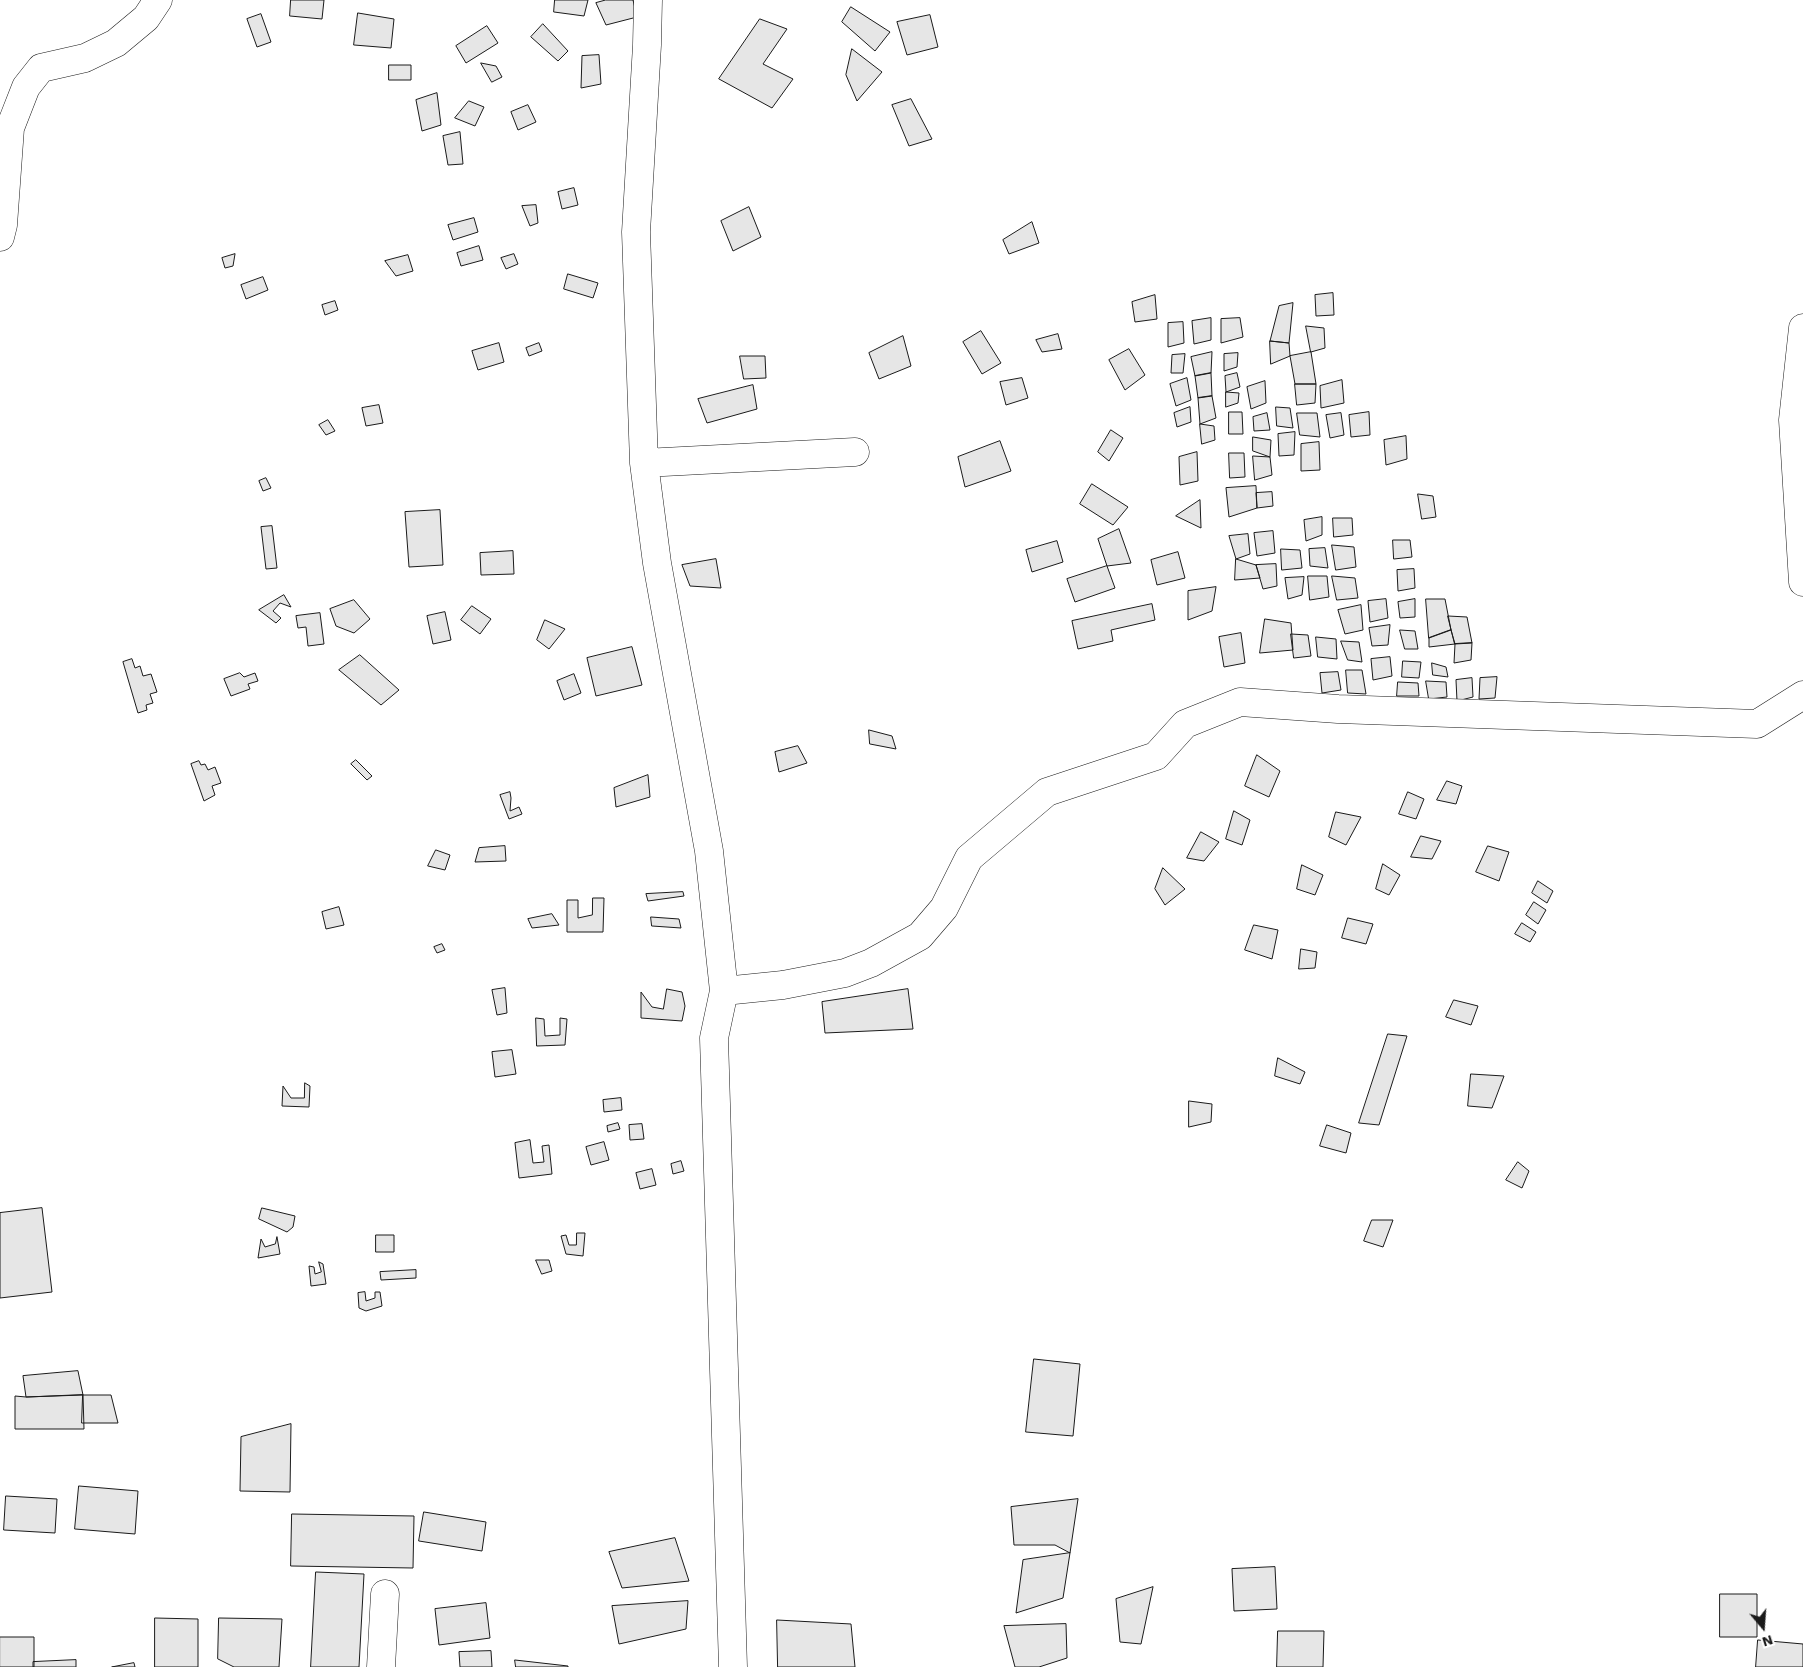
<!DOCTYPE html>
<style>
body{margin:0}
#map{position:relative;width:1803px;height:1667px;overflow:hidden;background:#fff;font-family:"Work Sans",sans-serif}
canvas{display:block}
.north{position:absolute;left:1738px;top:1602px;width:50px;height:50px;-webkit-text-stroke:4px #fff;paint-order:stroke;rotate:162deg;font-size:14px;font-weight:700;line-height:20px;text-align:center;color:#1a1a1a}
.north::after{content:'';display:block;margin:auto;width:18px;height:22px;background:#1a1a1a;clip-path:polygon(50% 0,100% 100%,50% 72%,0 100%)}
</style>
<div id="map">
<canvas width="1803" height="1667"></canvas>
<div class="north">N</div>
</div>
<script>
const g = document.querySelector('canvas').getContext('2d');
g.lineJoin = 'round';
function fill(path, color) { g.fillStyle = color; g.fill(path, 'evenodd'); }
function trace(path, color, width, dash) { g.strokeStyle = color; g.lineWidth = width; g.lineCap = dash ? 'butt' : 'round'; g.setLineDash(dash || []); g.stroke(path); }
const building = new Path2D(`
 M291,0H324L322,19L290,16Z
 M555,0H588L584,16L554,12Z
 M606,0H633L637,17L606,25L596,3Z
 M851,7L890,32L875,51L842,22Z
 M358,13L394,19L391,48L354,45Z
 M261,14L271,42L257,47L247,19Z
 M930,15L938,47L907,55L897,22Z
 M760,19L787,29L763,64L793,79L772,108L719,79Z
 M543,24L568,51L558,61L531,37Z
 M487,26L498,43L466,63L456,46Z
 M852,49L882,72L857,101L846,75Z
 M599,55L601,84L581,88L582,56Z
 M481,63L496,66L502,77L492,82Z
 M389,65H411V80H389Z
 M437,93L441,125L422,131L416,100Z
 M911,99L932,139L909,146L892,105Z
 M469,101L484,107L475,126L455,118Z
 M528,105L536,122L518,130L511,112Z
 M460,132L463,164L448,165L443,136Z
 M574,188L578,205L562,209L558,192Z
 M536,205L538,223L530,226L522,206Z
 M749,207L761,237L733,251L721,221Z
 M474,218L478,232L453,240L448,225Z
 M1032,222L1039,243L1009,254L1003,240Z
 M479,246L483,260L461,266L457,253Z
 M235,254L233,266L225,268L222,258Z
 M514,254L518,264L506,269L501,258Z
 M408,255L413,271L396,276L385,261Z
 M568,274L598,283L593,298L564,289Z
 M263,277L268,290L246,299L241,285Z
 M1333,293L1334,315L1316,316L1315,295Z
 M1155,295L1157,319L1135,322L1132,302Z
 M335,301L338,310L325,315L322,305Z
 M1293,303L1289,343L1270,341L1279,306Z
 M1211,318V340L1194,344L1192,321Z
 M1240,318L1243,337L1221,343V319Z
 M1183,322L1184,343L1168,347V323Z
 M1306,326L1324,328L1325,348L1311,352Z
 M981,331L1001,363L982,374L963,342Z
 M1058,334L1062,349L1042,352L1036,340Z
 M903,336L911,366L879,379L869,353Z
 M1270,341L1289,343L1290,356L1271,364Z
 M499,343L504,362L478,370L472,351Z
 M539,343L542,351L529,356L526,348Z
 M1129,349L1145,375L1125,390L1109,360Z
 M1212,352L1211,373L1195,376L1191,357Z
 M1311,352L1316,384H1295L1290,356Z
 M1238,353L1237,367L1224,371V354Z
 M1185,354L1183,373H1171L1172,355Z
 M740,356H765L766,378L744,379Z
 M1211,373L1212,396L1198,398L1195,376Z
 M1237,373L1240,387L1226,392L1225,376Z
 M1022,378L1028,398L1006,405L1000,382Z
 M1187,378L1191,400L1176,406L1170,384Z
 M1342,380L1344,403L1321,408L1320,386Z
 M1265,381L1266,403L1251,409L1247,387Z
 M1295,384H1316L1315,403L1297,405Z
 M753,385L757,409L707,423L698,399Z
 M1226,392L1239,393L1238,403L1226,407Z
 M1212,396L1216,418L1200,424L1198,398Z
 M379,405L383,423L366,426L362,408Z
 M1190,407L1191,422L1177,427L1174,413Z
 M1276,407L1290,408L1293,428L1277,426Z
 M1229,412H1242L1243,434H1229Z
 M1369,412L1370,435L1351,437L1349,415Z
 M1267,413L1270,430L1254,431L1253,417Z
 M1297,413H1317L1320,437L1300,435Z
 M1341,413L1344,435L1330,438L1326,415Z
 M328,420L335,431L326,435L319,425Z
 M1200,424L1214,426L1215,440L1202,444Z
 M1111,430L1123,438L1109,461L1098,452Z
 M1295,432L1294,455L1279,456L1278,434Z
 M1406,436L1407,459L1386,465L1384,440Z
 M1253,437L1271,440L1270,457L1253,451Z
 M1000,441L1011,471L965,487L958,457Z
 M1319,442L1320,470L1301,471V444Z
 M1197,452L1198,481L1180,485L1179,457Z
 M1229,453H1244L1245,477L1230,478Z
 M1253,456L1270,457L1272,475L1255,480Z
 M266,478L271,488L263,491L259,481Z
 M1092,484L1128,507L1113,525L1080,504Z
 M1256,486L1257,508L1229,517L1226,488Z
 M1272,492L1273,506L1257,508L1256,493Z
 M1418,494L1433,496L1436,517L1422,519Z
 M1200,500L1201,528L1176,516Z
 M440,510L443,565L409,567L405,512Z
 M1322,517V535L1306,541L1304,520Z
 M1333,518H1352L1353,535L1334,537Z
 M272,526L277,568L266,569L261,527Z
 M1119,529L1131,563L1107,566L1098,539Z
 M1273,531L1275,553L1257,556L1254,533Z
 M1248,534L1250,554L1236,559L1229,536Z
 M1393,540H1410L1412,557L1394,559Z
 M1057,541L1063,562L1032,572L1026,550Z
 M1332,545L1354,547L1356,567L1336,570Z
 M1325,548L1328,568L1310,566L1309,549Z
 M1281,549L1300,550L1302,568L1282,570Z
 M513,551L514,574L481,575L480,553Z
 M1178,552L1185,578L1157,585L1151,560Z
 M716,559L721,588L690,586L682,565Z
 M1236,559L1256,565L1260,578L1235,580Z
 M1276,564L1277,586L1263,589L1256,565Z
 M1107,566L1115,588L1075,602L1067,579Z
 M1414,569L1415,588L1398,591L1397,570Z
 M1308,576H1327L1329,597L1310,600Z
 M1332,576L1355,578L1358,598L1337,600Z
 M1304,577L1302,595L1288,599L1285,578Z
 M1216,587L1212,611L1188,620V591Z
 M284,595L291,607L280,603L273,611L281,618L276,623L259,610Z
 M1386,599L1388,618L1370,622L1368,601Z
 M1415,599V617L1400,618L1398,602Z
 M1426,599H1445L1451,630L1429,638Z
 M354,600L370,619L354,633L336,626L330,609Z
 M1152,604L1155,620L1111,630L1113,641L1078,649L1072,621Z
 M1361,605L1363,630L1345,634L1338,610Z
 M472,606L491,619L480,634L461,620Z
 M445,612L451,640L433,644L427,616Z
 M320,613L324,644L308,646L306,627L298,628L296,616Z
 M1448,616L1467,617L1472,643L1455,644Z
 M1265,619L1291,623L1293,650L1260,653Z
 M545,620L565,629L549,649L537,640Z
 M1390,625L1388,645L1372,646L1369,628Z
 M1400,630L1415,631L1418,649H1405Z
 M1451,630L1455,644L1429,647V638Z
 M1241,633L1245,663L1224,667L1219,637Z
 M1291,634L1308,635L1311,656L1294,658Z
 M1316,637L1336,639L1337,659L1318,657Z
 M1341,641L1359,642L1362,662L1348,660Z
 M1472,643L1471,660L1454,663L1455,644Z
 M632,647L642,685L596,696L587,658Z
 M360,655L399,690L381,705L339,670Z
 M1390,657L1392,676L1373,680L1371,659Z
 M132,659L135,668L140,666L143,676L151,674L157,692L150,694L153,703L146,705L147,710L138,713L123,662Z
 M1403,661L1421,662L1419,678L1402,677Z
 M1432,663L1446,667L1448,677L1433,675Z
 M1346,670H1362L1366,694L1348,693Z
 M1338,672L1341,690L1322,693L1320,673Z
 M240,673L244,677L255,673L258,681L248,684L250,689L231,696L224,679Z
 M574,674L581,693L564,700L557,681Z
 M1497,677L1495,698L1479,699L1480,678Z
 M1472,678L1473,697L1457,701L1456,680Z
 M1426,681L1446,682L1447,697L1429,699Z
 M1398,682L1418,683L1419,696H1397Z
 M869,730L892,736L896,749L870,744Z
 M798,746L807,763L779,772L775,752Z
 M1257,755L1280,771L1269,797L1245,786Z
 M356,760L372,776L367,780L351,764Z
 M199,761L201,765L205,764L208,770L215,767L221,783L212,786L215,795L204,801L191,764Z
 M648,775L650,797L616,807L614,788Z
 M1447,781L1462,786L1456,804L1437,800Z
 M510,792L511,798L510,811L519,807L522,814L509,819L500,795Z
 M1408,792L1424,799L1416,819L1399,814Z
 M1234,811L1250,820L1242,845L1226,839Z
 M1336,812L1361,817L1346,845L1329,837Z
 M1201,832L1219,842L1204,861L1187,858Z
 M1421,836L1441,841L1432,859L1411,857Z
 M505,846L506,861L475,862L479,848Z
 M1488,846L1509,852L1499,881L1476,872Z
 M436,850L450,855L445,870L428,866Z
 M1383,864L1400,875L1389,895L1376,889Z
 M1302,865L1323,875L1315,895L1297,889Z
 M1163,868L1185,889L1165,905L1155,889Z
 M1538,881L1553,891L1547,903L1532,893Z
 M683,892L684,896L648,901L646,894Z
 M593,898H604L603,932H567V900H578V918L592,915Z
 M1534,902L1546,910L1538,924L1526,915Z
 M339,907L344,925L326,929L322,912Z
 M552,914L559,925L532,928L528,919Z
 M651,917L679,919L681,928L652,926Z
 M1348,918L1373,924L1366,944L1342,938Z
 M1522,923L1536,932L1530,942L1515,934Z
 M1254,925L1278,930L1272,959L1245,950Z
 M442,944L445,950L437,953L434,947Z
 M1301,949L1317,952L1315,968L1299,969Z
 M505,988L507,1013L497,1015L492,990Z
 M667,989L682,992L685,1006L682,1021L641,1018V992L652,1007L663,1009Z
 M908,989L913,1029L825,1033L822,1002Z
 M1454,1000L1478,1006L1471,1025L1446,1017Z
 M536,1018L544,1019L545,1036L560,1035V1018L567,1019L565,1045L537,1046Z
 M1388,1034L1407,1036L1379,1125L1359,1123Z
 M512,1050L516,1074L495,1077L492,1052Z
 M1278,1058L1305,1072L1300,1084L1275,1076Z
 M1471,1074L1504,1076L1492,1108L1468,1106Z
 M305,1083L310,1086L309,1107L282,1106L283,1086L291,1098H304Z
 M621,1098L622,1110L604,1112L603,1100Z
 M1189,1101L1212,1104L1211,1122L1189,1127Z
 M618,1123L620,1129L608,1132L607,1126Z
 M642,1124L644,1139L630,1140L629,1125Z
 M1327,1125L1351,1133L1346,1153L1320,1146Z
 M530,1140L533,1163L544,1162L542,1146L549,1145L552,1174L519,1178L515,1143Z
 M604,1142L609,1160L591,1165L586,1147Z
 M681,1161L684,1171L673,1174L671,1164Z
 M1518,1162L1529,1171L1522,1188L1506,1180Z
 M652,1169L656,1185L640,1189L636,1173Z
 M42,1208L52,1292L0,1298V1213Z
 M262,1208L295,1216L293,1227L287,1232L259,1219Z
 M1372,1220H1393L1383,1247L1364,1241Z
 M577,1233H585L583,1256L566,1254L561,1236L566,1235L569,1245H576Z
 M376,1235H394V1252H376Z
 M277,1237L280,1254L258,1258L261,1239L265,1247L275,1244Z
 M536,1260H549L552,1271L542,1274Z
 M319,1262L323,1264L326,1284L311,1286L309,1266L314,1267L315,1274L321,1272Z
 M416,1270V1278L381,1280L380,1272Z
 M365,1292L366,1301L375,1298V1292H380L382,1306L366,1311L359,1308L358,1293Z
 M1034,1359L1080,1364L1073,1436L1026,1432Z
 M78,1371L83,1395L26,1397L23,1376Z
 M83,1395L84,1429H15V1396L26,1397Z
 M83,1395H111L118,1423H82Z
 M291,1424L290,1492L240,1491L241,1437Z
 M79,1486L138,1491L135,1534L75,1529Z
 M6,1496L57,1499L55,1533L4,1530Z
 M1078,1499L1070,1553L1055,1545H1014L1011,1507Z
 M424,1512L486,1522L482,1551L419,1541Z
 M292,1514L414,1516L413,1568L291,1566Z
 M675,1538L689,1581L622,1588L609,1552Z
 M1070,1553L1063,1598L1016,1613L1023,1560Z
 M1275,1567L1277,1609L1234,1611L1232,1569Z
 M316,1572L364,1574L359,1667H311Z
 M1153,1587L1141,1644L1120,1642L1116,1599Z
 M1720,1594H1757V1637H1720Z
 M688,1601L686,1629L619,1644L612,1606Z
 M486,1603L490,1638L439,1645L435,1609Z
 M155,1618L198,1619V1667H155Z
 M219,1618L282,1619L279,1667H234L218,1659Z
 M777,1620L851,1624L855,1667H778Z
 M1066,1624L1067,1658L1039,1667H1015L1004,1626Z
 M1278,1631H1324L1323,1667H1277Z
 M0,1637H34V1667H0Z
 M1758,1640L1803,1644V1667H1756Z
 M491,1651L492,1667H460L459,1652Z
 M76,1660V1667H33V1662Z
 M515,1660L568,1666V1667H516Z
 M134,1663L135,1667H112Z`);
fill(building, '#e6e6e6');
trace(building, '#1a1a1a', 1);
const minor = new Path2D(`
 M648,0L647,45L636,232L644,463L657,563L709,851L724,991
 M0,237L3,225L10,128L26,87L41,68L85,58L116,43L146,18L158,0
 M1803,328L1793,420L1803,582
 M644,463L855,452
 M381,1667L385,1594
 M733,1667L714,1038L724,991L783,985L845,973L871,963L920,936L944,908L969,858L1047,792L1156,756L1185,724L1240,702L1338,709L1757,724L1803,695`);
trace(minor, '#1a1a1a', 29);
trace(minor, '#fff', 28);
</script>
